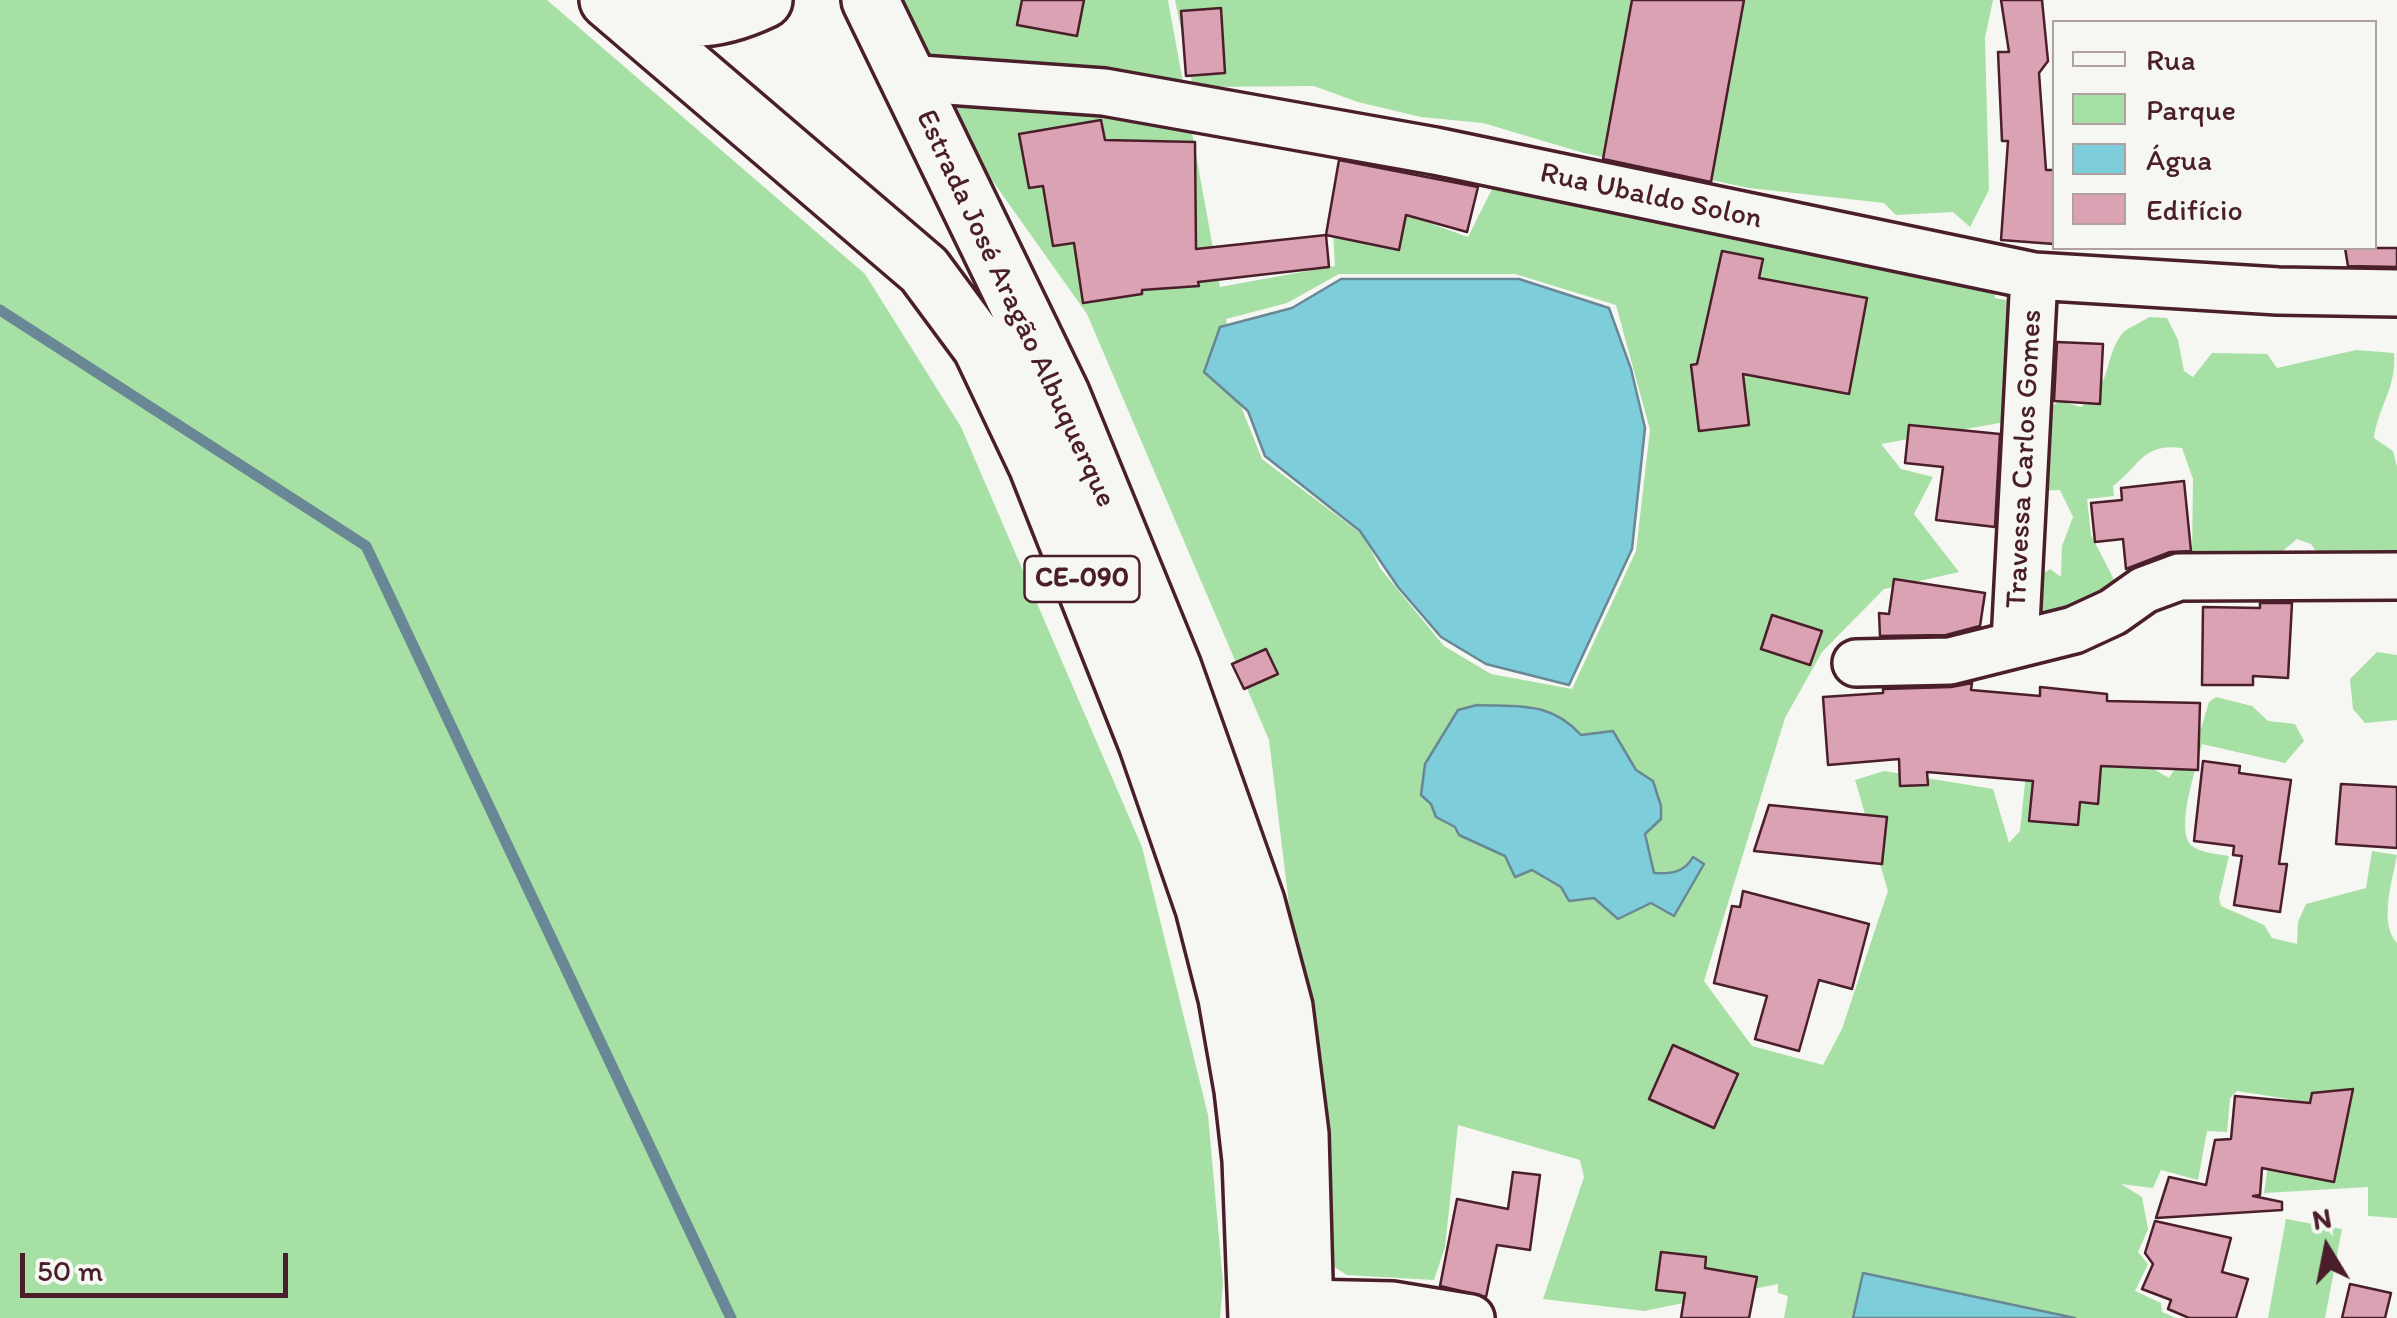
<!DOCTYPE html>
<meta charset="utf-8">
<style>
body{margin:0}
#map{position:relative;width:2397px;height:1318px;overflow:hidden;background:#f6f6f2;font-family:Itim,sans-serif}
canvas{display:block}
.legend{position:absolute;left:2052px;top:20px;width:325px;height:230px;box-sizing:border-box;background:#f6f6f2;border:2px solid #b1a0a2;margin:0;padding:12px 18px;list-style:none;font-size:30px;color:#4a1f2b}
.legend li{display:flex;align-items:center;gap:20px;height:50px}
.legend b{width:50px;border:2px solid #b1a0a2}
.north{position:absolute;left:2277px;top:1198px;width:100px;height:100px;-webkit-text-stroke:8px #f6f6f2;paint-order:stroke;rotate:350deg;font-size:28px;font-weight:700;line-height:40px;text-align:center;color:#4a1f2b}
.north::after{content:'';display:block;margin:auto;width:35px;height:45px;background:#4a1f2b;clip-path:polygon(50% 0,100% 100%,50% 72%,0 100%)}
.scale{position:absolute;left:20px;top:1253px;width:268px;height:45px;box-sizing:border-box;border:5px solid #4a1f2b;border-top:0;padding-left:12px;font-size:30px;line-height:35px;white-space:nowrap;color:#4a1f2b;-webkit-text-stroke:8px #f6f6f2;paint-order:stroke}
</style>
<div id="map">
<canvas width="2397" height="1318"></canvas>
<ul class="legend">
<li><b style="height:12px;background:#f6f6f2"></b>Rua</li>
<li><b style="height:28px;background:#a7e0a4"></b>Parque</li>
<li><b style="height:28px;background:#7ecddb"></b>Água</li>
<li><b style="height:28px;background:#dba2b4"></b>Edifício</li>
</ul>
<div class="north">N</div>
<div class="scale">50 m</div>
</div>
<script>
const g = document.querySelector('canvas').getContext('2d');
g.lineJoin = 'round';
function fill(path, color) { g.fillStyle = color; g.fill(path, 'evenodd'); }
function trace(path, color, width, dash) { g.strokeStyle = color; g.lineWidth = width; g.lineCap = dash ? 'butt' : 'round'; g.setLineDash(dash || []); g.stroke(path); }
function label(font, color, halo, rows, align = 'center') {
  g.font = font + ' Itim,sans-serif'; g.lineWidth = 10; g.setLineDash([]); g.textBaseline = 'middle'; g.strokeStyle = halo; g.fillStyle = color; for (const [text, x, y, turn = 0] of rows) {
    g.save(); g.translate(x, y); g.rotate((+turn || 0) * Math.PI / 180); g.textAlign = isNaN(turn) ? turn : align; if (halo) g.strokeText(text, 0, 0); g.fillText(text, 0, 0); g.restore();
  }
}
fill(new Path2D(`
 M0,0H547L865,274L961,427L1142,847L1208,1115L1223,1283L1220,1318H0Z
 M902,0H1168L1220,287L1335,266L1332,214L1428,197L1424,221L1468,237L1498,177L1993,272L1995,298L2021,303L2022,419L1881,444L1901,469L1933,477L1914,514L1959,572L1884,589L1822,652L1785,718L1704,981L1752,1046L1823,1065L1842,1029L1888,891L1855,780L1884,771L1993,789L2009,843L2020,831L2030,735L2141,762L2169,778L2201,728L2209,702L2216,697L2252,706L2268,721L2295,724L2304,741L2285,763L2202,744C2197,766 2175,828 2191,845C2200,853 2217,854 2229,856L2219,898L2221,906L2264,925L2272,938L2297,944L2298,922L2306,904L2366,888L2372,851L2397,855C2393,879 2378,923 2397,943V1218L2368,1216V1187L2264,1193L2270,1151L2281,1152L2288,1099L2237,1091L2230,1098L2227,1132L2207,1131L2198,1180L2161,1170L2153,1188L2121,1184L2142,1197L2148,1229L2138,1252L2148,1264L2135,1291L2161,1303L2162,1312L2176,1318H1784L1788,1296L1778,1293V1284L1644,1311L1543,1299L1584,1177L1580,1160L1458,1125L1445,1247L1434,1280L1347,1275L1333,1266L1269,740L1087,314L950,121ZM1339,274H1515L1616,305L1650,430L1636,551L1572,689L1491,674L1444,646L1380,568L1364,536L1262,459L1242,409L1226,319L1287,303Z
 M1175,0H1993L1985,38L1989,190L1970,227L1953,212L1896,215L1884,203L1749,188L1584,153L1483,123L1421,117L1358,102L1314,86L1193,87Z
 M2149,317L2167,318L2178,340L2184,371L2193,377L2212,353L2267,354L2277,368L2356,350L2394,353C2397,387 2378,407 2374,438L2393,451L2397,467V559L2323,562L2311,544L2297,539L2268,563L2192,559L2193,479L2182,448C2142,443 2141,465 2113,486L2114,496L2087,499L2091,535L2123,597L2023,628L2035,579L2050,569L2061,577L2062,546L2073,517L2060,490L2033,491V422L2059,401L2081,407C2113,384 2103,361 2121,335C2126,328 2141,323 2149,317Z
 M2377,652L2397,655V720L2365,723L2353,709L2350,679Z
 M2286,1219L2342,1229L2325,1318H2268Z`), '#a7e0a4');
const water = new Path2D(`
 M1341,279H1519L1609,308L1631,369L1645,428L1632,549L1569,685L1486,664L1441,637L1398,587L1360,531L1265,456L1248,411L1204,372L1220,327L1292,308Z
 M1477,705C1519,707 1550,701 1581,735L1613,731L1636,770L1653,781L1661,806V819L1645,834L1654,873C1671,874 1684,873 1693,857L1704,864L1674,916L1651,903L1618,919L1594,898L1569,901L1561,887L1532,870L1515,877L1505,856L1459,835L1455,827L1436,817L1431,804L1421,795L1425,764L1458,710Z
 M1863,1273L2075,1318H1853Z`);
fill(water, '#7ecddb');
trace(water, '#698795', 2.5);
trace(new Path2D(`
 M0,310L366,546L731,1318`), '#698795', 11);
const building = new Path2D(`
 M1022,0H1084L1077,36L1017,25Z
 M1632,0H1744L1711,182L1603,159Z
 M2001,0H2042L2048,61L2039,73L2046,170H2054V244L2001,240L2008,141H2002L1998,52H2009Z
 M1221,8L1225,73L1186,76L1181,11Z
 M1101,120L1105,140L1195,142L1196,249L1326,235L1329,267L1198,282L1199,286L1142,290V294L1083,303L1074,243L1053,246L1043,186L1029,188L1019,134Z
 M1339,160L1478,187L1467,232L1406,215L1399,250L1326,235Z
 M2345,248H2397V267L2348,266Z
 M1722,251L1763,259L1759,278L1867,298L1849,394L1743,374L1749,425L1699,431L1691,365L1697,364Z
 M2057,342L2103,344L2100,404L2054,401Z
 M1909,425L2000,434L1995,527L1936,520L1943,467L1905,463Z
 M2184,481L2191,551L2170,552L2126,569L2123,539L2095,542L2091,503L2122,500L2121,488Z
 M1894,579L1985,593L1980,626L1946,635L1880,636L1879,613L1889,614Z
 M2260,603H2292L2288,678L2253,676V685H2202L2203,607L2260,608Z
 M1772,615L1822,631L1810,665L1761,649Z
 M1266,649L1278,674L1244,689L1232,664Z
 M1972,683L1971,690L2040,696V687L2107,694V701L2200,703L2198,770L2101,766L2098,804L2080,802L2078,825L2029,821L2033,781L1927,772L1928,785L1900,786L1899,759L1828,765L1823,697L1883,693V689L1951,687Z
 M2203,761L2240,766L2239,773L2291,780L2279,864H2287L2280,912L2234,905L2242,856L2233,855L2234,846L2194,841Z
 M2341,784L2397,787V848L2336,844Z
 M1769,805L1887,817L1882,864L1754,851Z
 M1743,891L1869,924L1852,989L1819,980L1799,1051L1755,1039L1767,996L1714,983L1732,906L1740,907Z
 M1673,1045L1738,1074L1714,1128L1649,1099Z
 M2353,1089L2334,1182L2262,1168L2260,1195L2253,1196L2282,1202V1210L2156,1218L2169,1177L2206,1185L2215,1140L2231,1139L2235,1096L2310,1103L2312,1093Z
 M1513,1172L1540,1175L1530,1250L1497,1245L1486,1297L1440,1286L1457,1199L1508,1209Z
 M2155,1221L2231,1238L2222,1272L2248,1279L2236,1318H2189L2168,1309L2171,1300L2142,1289L2153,1264L2145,1253Z
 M1661,1252L1706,1257L1705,1268L1757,1277L1749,1318H1681L1685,1293L1656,1290Z
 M2350,1284L2391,1293L2385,1318H2342Z`);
fill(building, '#dba2b4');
trace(building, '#4a1f2b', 2.5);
const minor = new Path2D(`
 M906,78L1104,92L1435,151L2034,276L2278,291L2397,293
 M2015,643L2034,276
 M1856,663L1950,661L2074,630L2113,612L2144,590L2179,577L2397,576
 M1306,1303L1392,1305L1471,1318`);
const major = new Path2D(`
 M608,0L924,270L981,347L1037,465L1147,743L1204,908L1227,998L1243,1090L1251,1160L1257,1318
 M870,0L1061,394L1173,668L1256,902L1284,1007L1300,1134L1305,1318
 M616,2C677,18 703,29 764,0`);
trace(minor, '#4a1f2b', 52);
trace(major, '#4a1f2b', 62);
trace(minor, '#f6f6f2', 45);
trace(major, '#f6f6f2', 55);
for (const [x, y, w] of [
 [1082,579,115]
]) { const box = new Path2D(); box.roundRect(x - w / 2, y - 23, w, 46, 8); g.fillStyle = '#f6f6f2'; g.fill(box); trace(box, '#4a1f2b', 2.5); }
label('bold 28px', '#4a1f2b', null, [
 ["CE-090",1082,579]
]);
label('30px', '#4a1f2b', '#f6f6f2', [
 ["Rua Ubaldo Solon",1651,197,12],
 ["Estrada José Aragão Albuquerque",1015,309,65],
 ["Travessa Carlos Gomes",2025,459,-87]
]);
</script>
